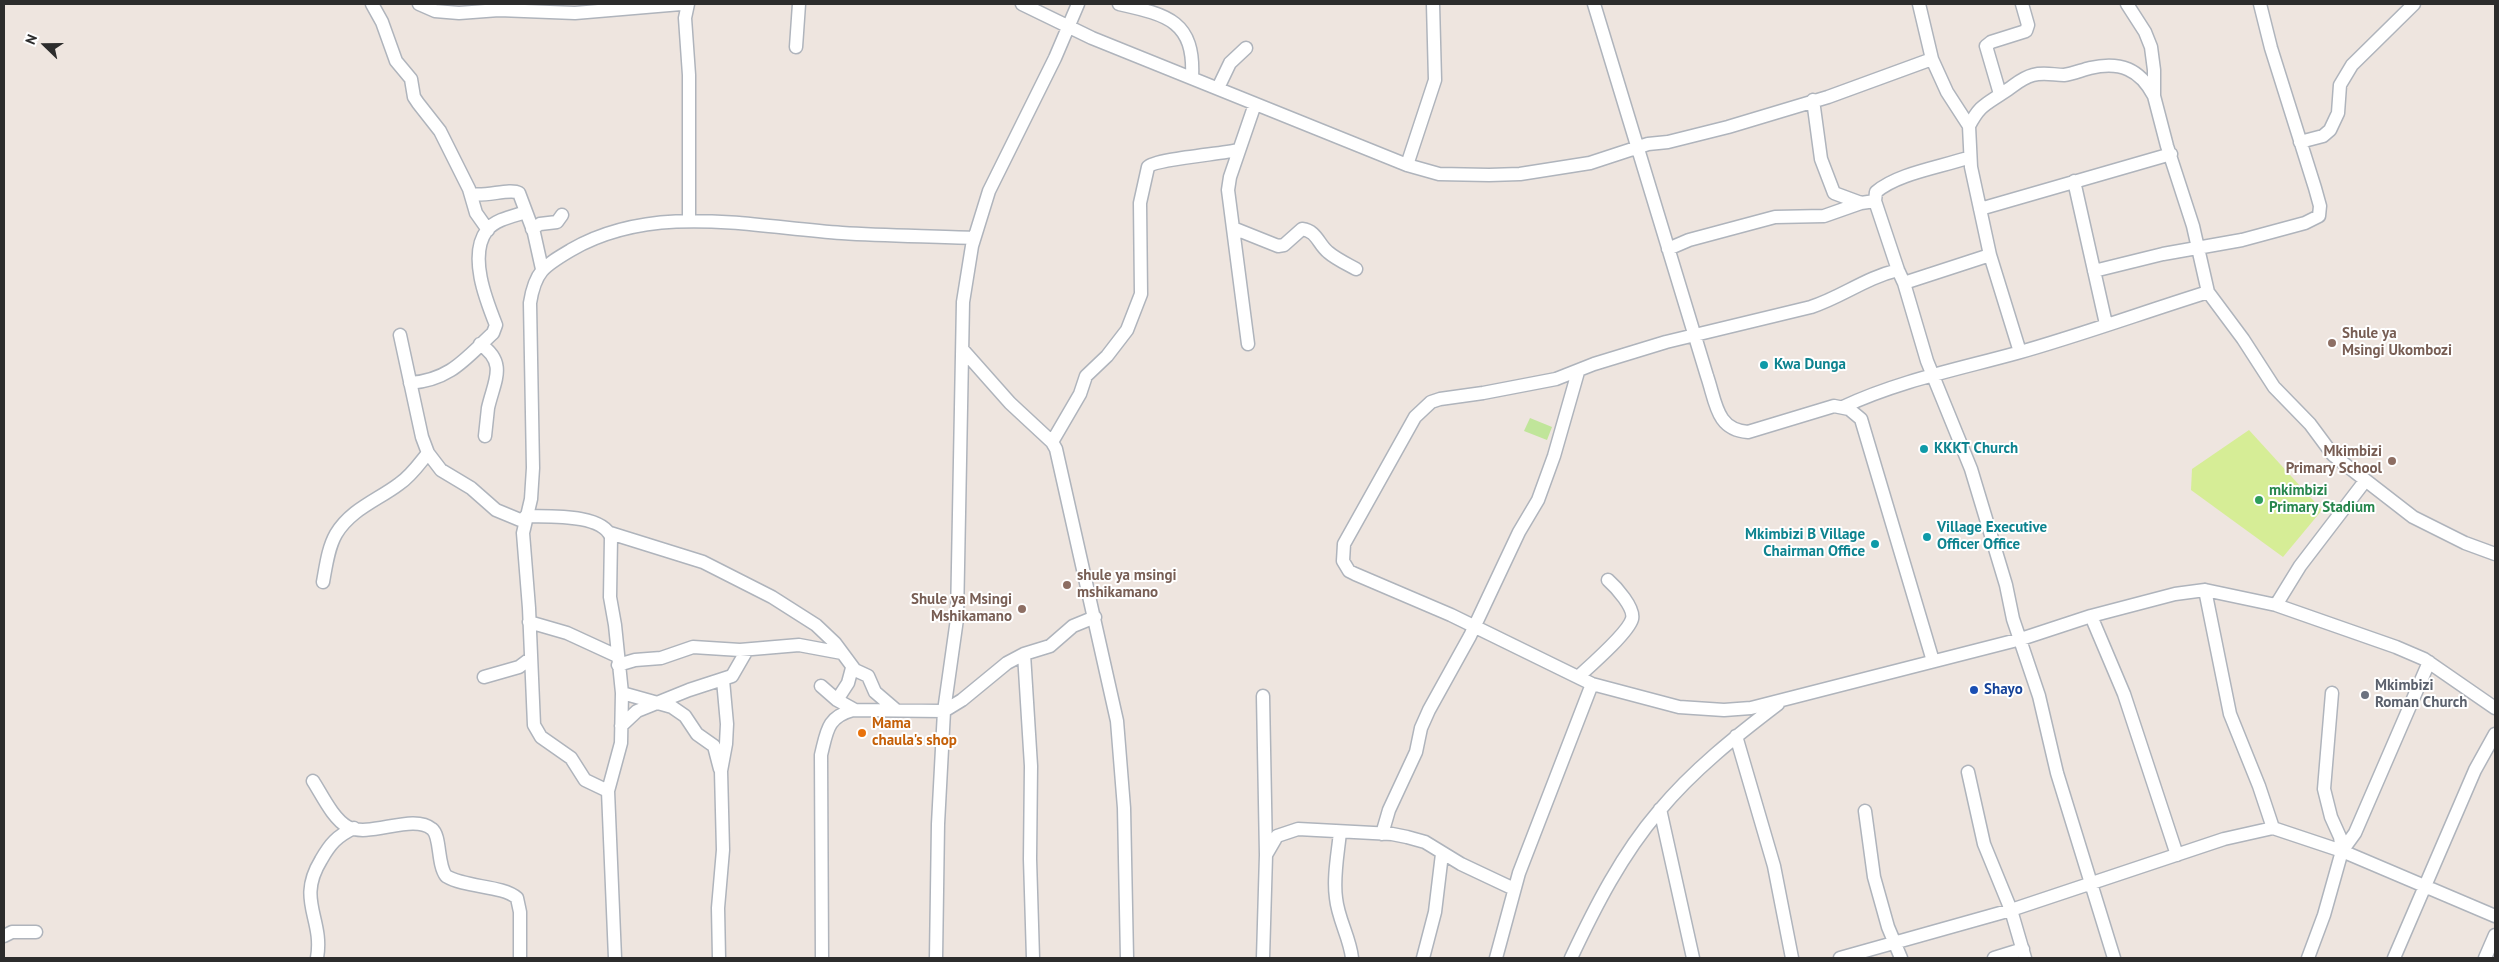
<!DOCTYPE html>
<style>
body{margin:0}
#map{position:relative;width:2499px;height:962px;overflow:hidden;background:#eee5df;font-family:"PT Sans",sans-serif}
canvas{display:block}
.frame{position:absolute;inset:0;border:5px solid #2c2c2c;pointer-events:none}
.north{position:absolute;left:20px;top:20px;width:50px;height:50px;-webkit-text-stroke:4px #fff;paint-order:stroke;rotate:292deg;font-size:14px;font-weight:700;line-height:20px;text-align:center;color:#2c2c2c}
.north::after{content:'';display:block;margin:auto;width:18px;height:22px;background:#2c2c2c;clip-path:polygon(50% 0,100% 100%,50% 72%,0 100%)}
</style>
<div id="map">
<canvas width="2499" height="962"></canvas>
<div class="frame"></div>
<div class="north">N</div>
</div>
<script>
const g = document.querySelector('canvas').getContext('2d');
g.lineJoin = 'round';
function fill(path, color) { g.fillStyle = color; g.fill(path, 'evenodd'); }
function trace(path, color, width, dash) { g.strokeStyle = color; g.lineWidth = width; g.lineCap = dash ? 'butt' : 'round'; g.setLineDash(dash || []); g.stroke(path); }
function label(font, color, halo, rows, align = 'center') {
  g.font = font + ' "PT Sans",sans-serif'; g.lineWidth = 4; g.setLineDash([]); g.textBaseline = 'middle'; g.strokeStyle = halo; g.fillStyle = color; for (const [text, x, y, turn = 0] of rows) {
    g.save(); g.translate(x, y); g.rotate((+turn || 0) * Math.PI / 180); g.textAlign = isNaN(turn) ? turn : align; if (halo) g.strokeText(text, 0, 0); g.fillText(text, 0, 0); g.restore();
  }
}
fill(new Path2D(`
 M1530,418L1552,427L1547,440L1524,431Z`), '#c0e59a');
fill(new Path2D(`
 M2249,430L2322,510L2283,557L2191,490L2192,469Z`), '#d6ed96');
const minor = new Path2D(`
 M372,4L382,22L396,61L411,79L414,97L418,103L440,131L469,189L476,213L488,230
 M419,4L435,11L459,13L499,10L575,13L681,4
 M688,4L685,18L689,75V220
 M1022,4L1092,38L1407,165L1439,174L1489,175L1520,174L1590,163L1648,144L1668,142L1728,127L1828,97L1932,59
 M1119,4C1168,15 1195,21 1192,78
 M1594,4L1707,376C1716,402 1716,430 1748,432L1834,406L1849,409L1861,419L1933,661
 M1919,4L1932,59L1947,92L1969,126L1971,167L1990,255L2020,352
 M2127,4L2145,32L2151,47L2154,70V96L2167,146L2193,226L2208,292L2243,339L2274,387L2310,424L2333,455L2413,517L2465,543L2495,554
 M796,47L799,4
 M1218,88L1230,63L1246,48
 M2000,94L1986,46L1991,42L2026,31L2028,25L2022,4
 M1813,100L1821,159L1834,193L1861,203
 M1969,126C1980,105 1985,105 2004,92C2014,86 2021,78 2033,75C2044,72 2054,75 2064,75C2072,74 2082,70 2090,68C2120,61 2140,69 2154,96
 M2300,142L2323,136L2330,130L2338,113L2340,85L2352,65L2414,4
 M1970,157C1942,167 1898,173 1876,192L1875,201L1898,270L1904,283L1927,361L1971,469L2006,585L2013,619L2039,696L2057,773L2114,958
 M1407,165L1435,80L1433,4
 M2074,181L2106,324
 M471,194C486,197 510,188 519,193L534,233L542,269
 M1980,209L2171,154
 M1233,228L1278,246L1284,245L1302,229C1317,231 1318,244 1328,252C1336,259 1347,264 1356,269
 M532,229L540,224L557,222L562,215
 M1668,249L1689,240L1775,217L1824,216L1861,203L1875,201
 M1898,270C1865,278 1842,297 1811,307L1666,342L1594,364L1556,379L1483,393L1440,399L1431,402L1415,417L1344,544L1343,561L1349,571L1355,574L1451,615L1592,684L1679,707L1724,710L1751,708L2021,639L2091,616L2175,594L2205,590L2276,605L2396,647L2424,659L2495,708
 M2094,271L2163,254L2242,240L2305,223L2319,216L2320,206L2315,188L2271,48L2260,4
 M1904,283L1990,255
 M400,335L422,437L428,453L441,470L471,488L496,510L525,522
 M480,344C508,363 494,381 488,408C487,417 486,426 485,436
 M1248,344L1228,190L1230,177L1255,104
 M963,350L1010,403L1052,442L1056,449L1117,721L1124,808L1127,958
 M410,383C450,380 465,359 493,333L496,325C486,300 468,255 487,230C496,219 514,216 526,212
 M1843,407C1898,381 1959,369 2017,353C2081,335 2144,312 2208,292
 M1052,442L1080,394L1086,376L1107,356L1127,330L1141,294L1140,203L1148,167C1155,159 1221,154 1238,150
 M526,516C547,517 602,513 611,537L610,597L615,625L622,693L621,743L608,791L615,958
 M610,533L703,562L772,597L816,625L835,643L855,670L868,676L875,692L896,710
 M323,582C326,566 328,548 336,534C351,509 378,500 399,484C411,476 419,464 428,453
 M2205,590L2230,714L2259,786L2273,828
 M2276,605L2300,566L2365,481
 M2091,616L2124,694L2177,855
 M529,622L567,633L617,656
 M1024,654L1031,766L1030,859L1033,958
 M618,665L635,660L661,658L693,647L740,650L799,645L842,653
 M484,677L519,667L531,658
 M1578,677C1590,666 1628,633 1632,619C1635,608 1616,587 1608,580
 M821,686L837,700L855,710
 M622,693L672,707L685,716L697,734L714,746L720,769
 M837,700L848,683L852,668
 M621,726L637,711L689,690L732,676L747,650
 M1736,736L1774,866L1792,958
 M1968,772L1984,844L2011,910L2025,958
 M313,781C322,795 333,819 348,827C370,838 413,813 432,829C441,836 437,864 446,876C466,888 502,885 517,898L520,912V958
 M608,791L585,780L571,758L541,737L534,725L529,608L523,533L531,499L533,468L530,303C535,271 544,266 571,250C654,202 752,227 842,233C886,236 930,236 974,238
 M1660,809L1693,958
 M1865,811L1874,877L1888,927L1901,958
 M1340,832C1338,853 1333,877 1336,898C1338,919 1350,938 1352,958
 M1382,834L1389,810L1416,752L1421,728L1429,710L1470,636L1519,532L1538,500L1554,456L1578,372
 M2342,851L2355,833L2429,662
 M1266,855L1277,836L1298,829L1392,834L1407,837L1425,842L1461,864L1514,889
 M4,936L12,932H36
 M317,958C324,918 296,901 321,860C330,844 337,836 354,828
 M719,958L718,908L723,850L721,771L726,744L727,724L723,680
 M822,958L821,755C827,731 827,717 853,710L944,711L962,700L1007,663L1024,654L1050,646L1073,626L1095,617
 M936,958L938,824L944,711L957,619L963,302L972,246L989,191L1055,58L1078,4
 M1263,958L1266,855L1263,696
 M1423,958L1435,912L1442,854
 M1496,958L1519,873L1592,684
 M1571,958C1595,907 1622,854 1659,811C1693,770 1736,736 1778,704
 M1840,958L2011,910L2224,839L2273,828L2342,851L2495,916
 M1994,958L2023,949
 M2308,958L2324,915L2342,851L2340,837L2331,817L2324,789L2332,693
 M2394,958L2475,770L2495,734
 M2485,958L2495,935`);
trace(minor, '#afb4bc', 15);
trace(minor, '#fff', 12);
for (const [x, y, r, color] of [
 [2332,343,5,"#8d6e63"],
 [1764,365,5,"#0f9aa8"],
 [1924,449,5,"#0f9aa8"],
 [2392,461,5,"#8d6e63"],
 [2259,500,5,"#2e9e5b"],
 [1927,537,5,"#0f9aa8"],
 [1875,544,5,"#0f9aa8"],
 [1067,585,5,"#8d6e63"],
 [1022,609,5,"#8d6e63"],
 [1974,690,5,"#1a4fb4"],
 [2365,695,5,"#6b7280"],
 [862,733,5,"#e8710a"]
]) { const dot = new Path2D(); dot.arc(x, y, r, 0, 2 * Math.PI); g.fillStyle = color; g.fill(dot); trace(dot, '#fff', 2); }
label('bold 15px', '#785e54', '#fff', [
 ["Shule ya",2342,334],
 ["Msingi Ukombozi",2342,351],
 ["Mkimbizi",2382,452,"right"],
 ["Primary School",2382,469,"right"],
 ["shule ya msingi",1077,576],
 ["mshikamano",1077,593],
 ["Shule ya Msingi",1012,600,"right"],
 ["Mshikamano",1012,617,"right"]
], 'left');
label('bold 15px', '#0d838f', '#fff', [
 ["Kwa Dunga",1774,365],
 ["KKKT Church",1934,449],
 ["Village Executive",1937,528],
 ["Officer Office",1937,545],
 ["Mkimbizi B Village",1865,535,"right"],
 ["Chairman Office",1865,552,"right"]
], 'left');
label('bold 15px', '#27864d', '#fff', [
 ["mkimbizi",2269,491],
 ["Primary Stadium",2269,508]
], 'left');
label('bold 15px', '#5b616d', '#fff', [
 ["Mkimbizi",2375,686],
 ["Roman Church",2375,703]
], 'left');
label('bold 15px', '#164399', '#fff', [
 ["Shayo",1984,690]
], 'left');
label('bold 15px', '#c56008', '#fff', [
 ["Mama",872,724],
 ["chaula's shop",872,741]
], 'left');
</script>
